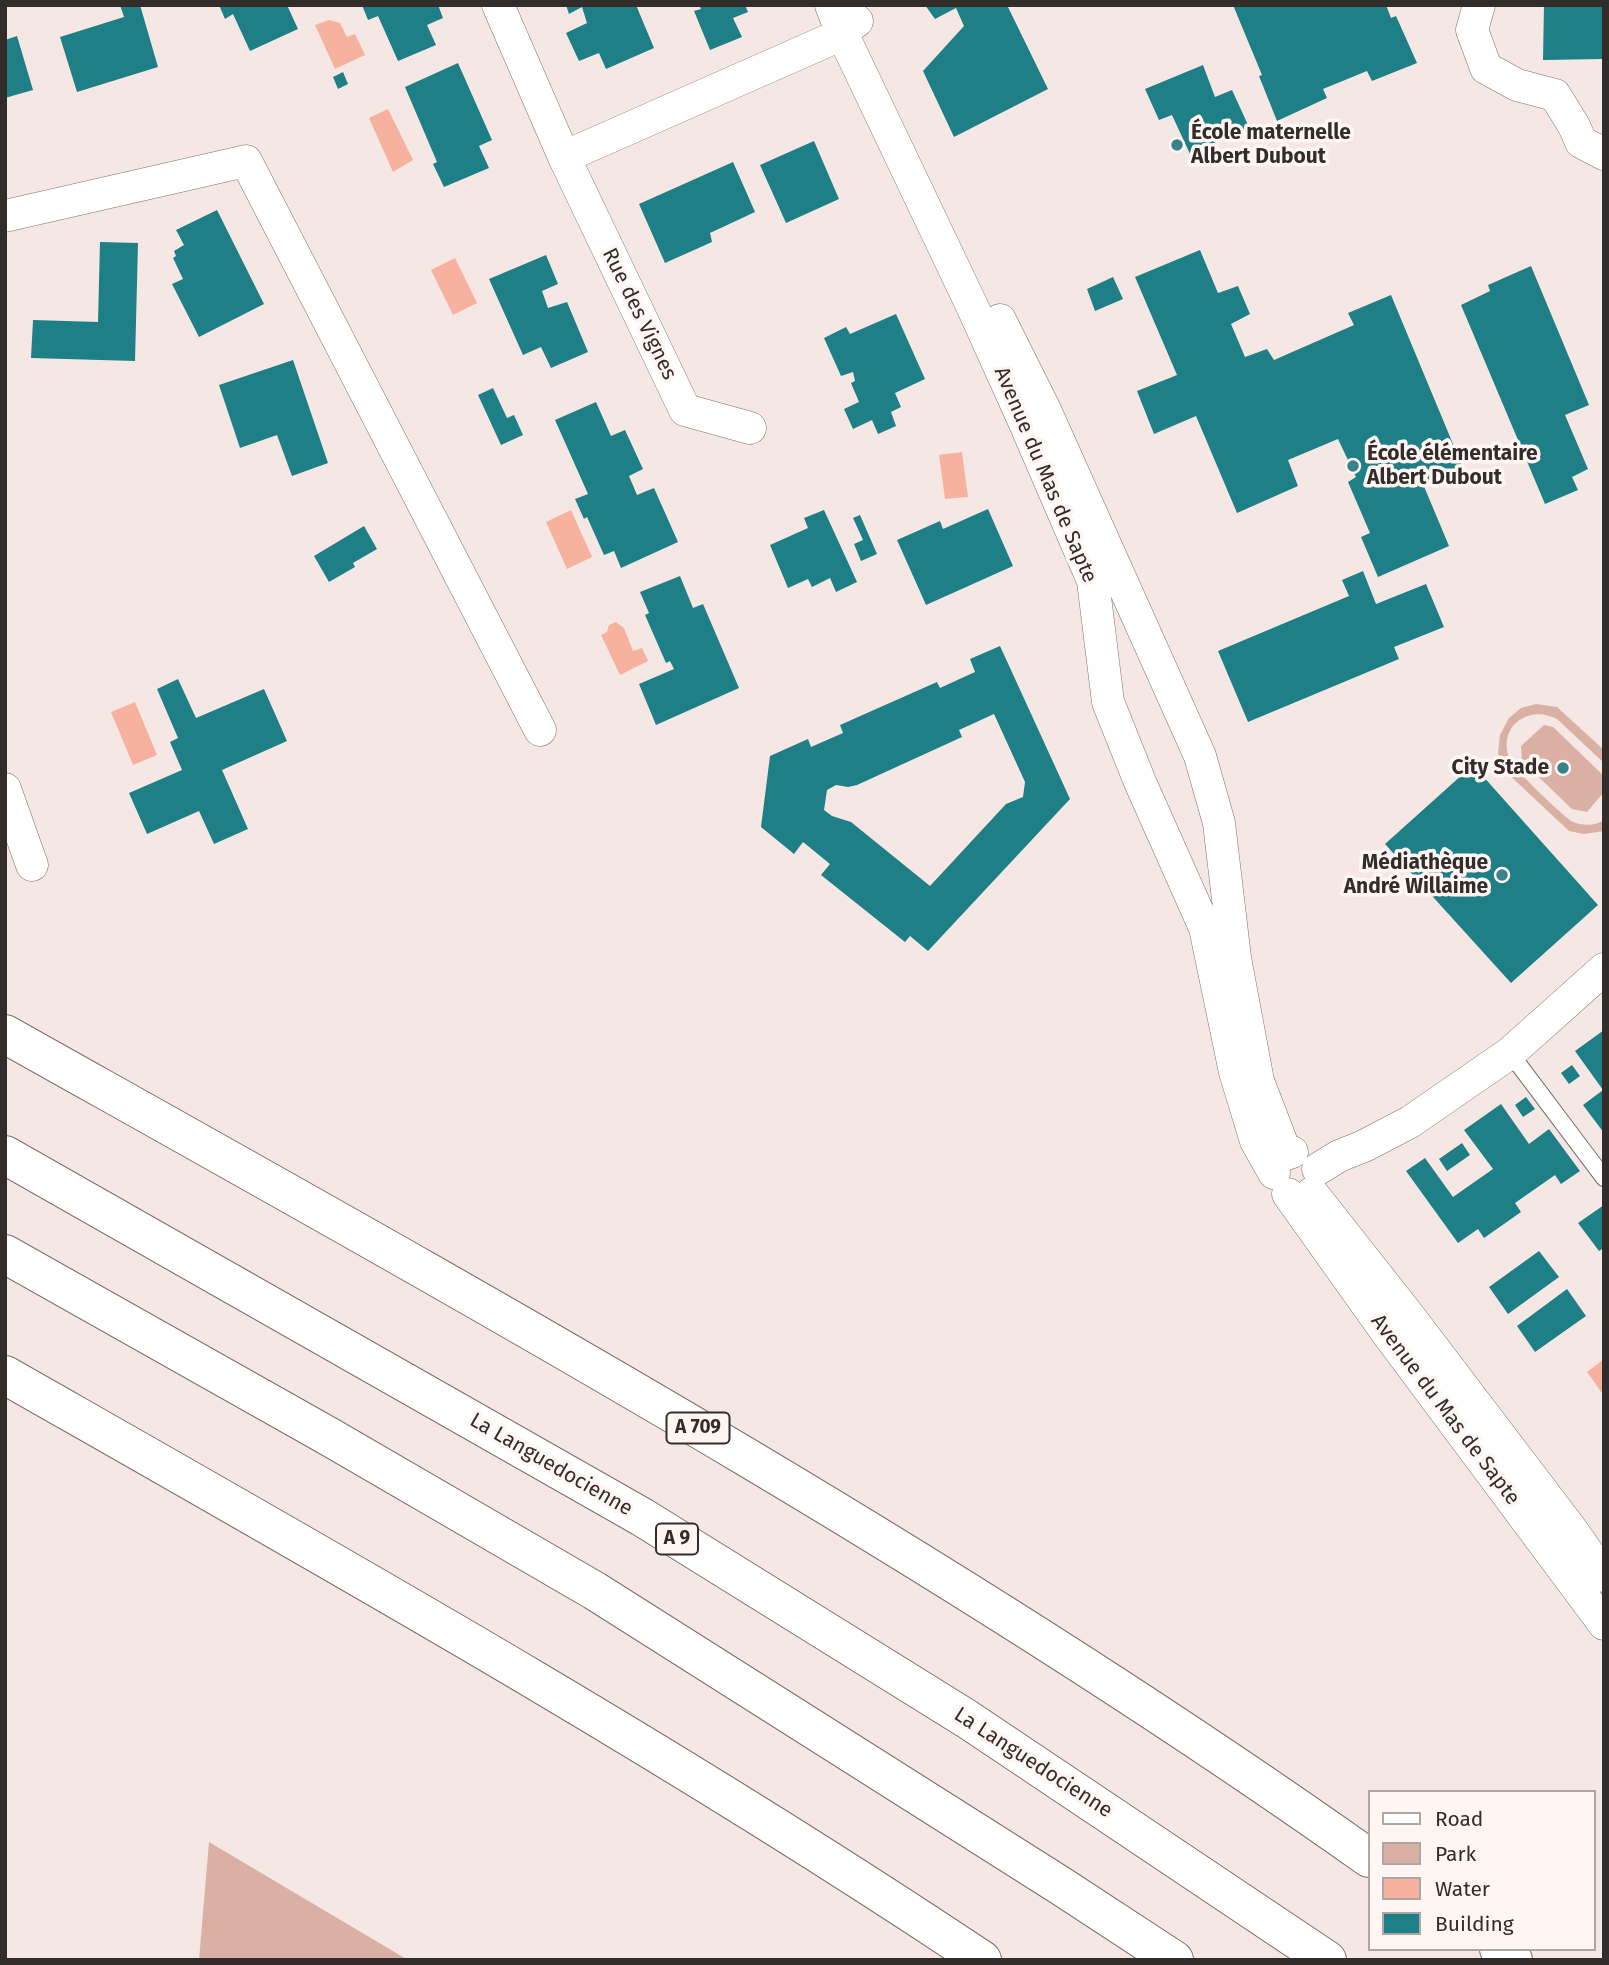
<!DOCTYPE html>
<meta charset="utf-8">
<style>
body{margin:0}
#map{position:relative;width:1609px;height:1965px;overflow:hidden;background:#f5e8e4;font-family:"Fira Sans",sans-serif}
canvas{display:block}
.frame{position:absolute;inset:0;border:7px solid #322d2b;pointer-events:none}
.legend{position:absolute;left:1368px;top:1790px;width:228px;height:161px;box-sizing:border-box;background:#fff6f4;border:2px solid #ada6a4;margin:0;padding:9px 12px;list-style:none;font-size:21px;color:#322d2b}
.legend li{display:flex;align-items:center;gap:14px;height:35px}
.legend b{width:35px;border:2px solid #ada6a4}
</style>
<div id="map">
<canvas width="1609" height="1965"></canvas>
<div class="frame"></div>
<ul class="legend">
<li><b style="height:9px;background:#fff"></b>Road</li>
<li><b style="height:19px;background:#daafa4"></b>Park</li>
<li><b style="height:19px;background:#f6b19f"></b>Water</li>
<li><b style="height:19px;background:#1e7f87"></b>Building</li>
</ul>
</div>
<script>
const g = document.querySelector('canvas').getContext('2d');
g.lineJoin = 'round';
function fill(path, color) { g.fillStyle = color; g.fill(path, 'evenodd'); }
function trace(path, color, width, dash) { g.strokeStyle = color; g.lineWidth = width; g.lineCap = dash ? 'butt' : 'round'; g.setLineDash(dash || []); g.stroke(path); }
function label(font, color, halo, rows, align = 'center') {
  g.font = font + ' "Fira Sans",sans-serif'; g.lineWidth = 7; g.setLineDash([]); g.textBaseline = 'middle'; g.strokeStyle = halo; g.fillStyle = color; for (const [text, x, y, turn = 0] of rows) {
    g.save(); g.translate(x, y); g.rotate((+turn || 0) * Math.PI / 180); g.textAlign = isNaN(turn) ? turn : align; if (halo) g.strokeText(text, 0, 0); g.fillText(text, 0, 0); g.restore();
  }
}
fill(new Path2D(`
 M1536,704L1557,707L1604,750V763L1557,719C1526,703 1495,730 1511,762C1514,769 1566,819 1573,822C1583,826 1595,826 1604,820V831L1584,834L1569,831L1505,771L1498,753L1500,735L1509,718L1521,708Z
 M1544,725L1553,727L1604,776V792L1587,812L1572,809L1522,761L1521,746Z
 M209,1842L408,1960H199Z`), '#daafa4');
fill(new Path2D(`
 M329,20L340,23L347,37L355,34L365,55L335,69L315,25Z
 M388,109L413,160L393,172L369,118Z
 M455,258L477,303L453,315L431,270Z
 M962,452L968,497L945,499L939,455Z
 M571,510L592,557L567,569L546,522Z
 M616,622L624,628L633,651L642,648L648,661L620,675L601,635L607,632L609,625Z
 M135,702L157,755L133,765L111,712Z
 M1604,1359V1396L1587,1372Z`), '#f6b19f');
fill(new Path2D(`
 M120,5H140L158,67L77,92L60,37L124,17Z
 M219,5H287L298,29L250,51L233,14L225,19Z
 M362,5H438L443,18L427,25L436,45L398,61L378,16L368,20Z
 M566,5H636L654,48L606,69L599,53L579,61L566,33L587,23L582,7L569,14Z
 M699,5H745L748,12L733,18L742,37L710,50L694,11L701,9Z
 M925,5H1007L1048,89L954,137L923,71L964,26L956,8L935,19Z
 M1233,5H1386L1391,18L1396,16L1417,63L1372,81L1367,71L1323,89L1327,98L1277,121L1259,76L1262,75Z
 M1544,5H1602V59L1543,60Z
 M17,36L33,90L5,98V40Z
 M458,63L492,140L479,146L489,168L444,187L433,164L437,162L405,87Z
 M1203,65L1215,97L1232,90L1249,127L1190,154L1172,115L1159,120L1145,89Z
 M343,72L348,84L338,89L333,77Z
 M814,141L839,199L786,223L760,165Z
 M733,162L755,212L710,233L712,242L665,263L639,204Z
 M217,210L264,304L199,337L172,284L183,279L173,258L176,256L174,251L184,245L176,230Z
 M100,242L138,243L135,361L31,358L33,320L98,322Z
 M1200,250L1218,293L1238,286L1250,314L1231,324L1245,357L1267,349L1274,360L1354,325L1348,313L1391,295L1463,468L1423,484L1449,546L1378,577L1361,537L1370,533L1348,482L1356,477L1338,439L1288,460L1298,486L1237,513L1196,416L1154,434L1137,391L1177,375L1135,277Z
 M546,255L558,284L542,291L548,308L567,302L588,352L551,368L541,347L523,355L489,279Z
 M1531,266L1589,405L1565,415L1588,469L1572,477L1578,490L1545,504L1461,305L1490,291L1488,285Z
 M1113,277L1123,299L1095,311L1087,289Z
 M896,314L925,379L895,393L901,407L891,412L896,426L878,434L872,420L853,429L844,409L859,402L851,383L855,381L853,372L841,376L824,338L846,327L850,334Z
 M293,360L328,463L292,476L277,435L240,448L219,385Z
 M493,388L507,418L514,415L523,435L501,445L478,395Z
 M596,402L611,436L625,430L643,469L629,476L637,495L654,488L678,542L621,568L614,551L604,555L587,517L584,519L575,499L588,494L555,420Z
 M988,509L1013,566L926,605L897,540L940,521L943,529Z
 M824,510L857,582L836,592L830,578L812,587L808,579L788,588L770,545L808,528L804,518Z
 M860,515L877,554L861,561L854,544L863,540L853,518Z
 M364,526L377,549L353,563L355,567L329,582L314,556Z
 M1363,571L1376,604L1426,584L1444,627L1394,647L1399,659L1248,722L1218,651L1349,596L1342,580Z
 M680,576L693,608L703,604L739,688L656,725L639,684L674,669L670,661L666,663L645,615L649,613L640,592Z
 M1000,646L1070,799L928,951L910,936L905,942L821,875L830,864L803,842L794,854L761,827L770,756L808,739L811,747L843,733L840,725L937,682L940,688L975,672L970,659ZM994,714L1025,782L1023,797L1006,804L930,886L851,822L832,816L824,810L827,790L836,785L848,787L857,785L962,737L959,730Z
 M178,679L196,718L264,689L287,741L222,770L248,829L214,844L199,811L147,834L129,793L182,770L170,742L178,738L157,689Z
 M1473,765L1598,905L1511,983L1385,844Z
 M1604,1030V1133L1583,1105L1603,1090L1575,1051Z
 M1572,1065L1580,1076L1569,1084L1561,1073Z
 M1526,1097L1535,1109L1523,1117L1515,1105Z
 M1501,1104L1529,1144L1549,1129L1580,1171L1561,1184L1555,1175L1515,1203L1521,1212L1484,1238L1478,1229L1458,1243L1406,1171L1425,1158L1453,1197L1493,1169L1464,1130Z
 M1462,1143L1470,1155L1447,1171L1439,1159Z
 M1604,1205V1248L1599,1251L1578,1223Z
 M1539,1251L1559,1277L1508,1314L1489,1287Z
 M1567,1289L1586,1316L1535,1352L1517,1326Z`), '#1e7f87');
const lane = new Path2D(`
 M1510,1053L1604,1178`);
const street = new Path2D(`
 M498,5L564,157L685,410L750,428
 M831,5L841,31L972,306L1023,419L1093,581L1108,702L1140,782L1205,928L1235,1072L1256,1141L1274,1173
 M1479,5L1472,30L1486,68L1517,85L1555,95L1574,126L1581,142L1604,154
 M564,157L829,40L857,21
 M5,216L246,161L540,730
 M1000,320L1045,410L1200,756L1219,823L1235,958L1258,1081L1286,1154L1292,1152
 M5,789L32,865
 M1318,1169L1339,1156L1364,1146L1410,1122L1510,1053L1604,969
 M1312,1193L1409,1316L1571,1529L1604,1576
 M1288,1194L1387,1333L1604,1624`);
const highway = new Path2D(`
 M5,1034C468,1294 935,1551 1369,1858
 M5,1155L642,1517L967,1719L1327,1960
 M5,1254L328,1436L595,1591L1061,1886L1174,1960
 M5,1375C335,1563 666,1749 982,1960
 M1499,1949L1513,1960`);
trace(lane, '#7b6f6c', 18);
trace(street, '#7b6f6c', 33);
trace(highway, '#7b6f6c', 40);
trace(lane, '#fff', 16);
trace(street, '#fff', 32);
trace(highway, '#fff', 38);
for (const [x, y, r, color] of [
 [1177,145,7,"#3a8289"],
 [1353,466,7,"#3a8289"],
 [1563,768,7,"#3a8289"],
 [1502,875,7,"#3a8289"]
]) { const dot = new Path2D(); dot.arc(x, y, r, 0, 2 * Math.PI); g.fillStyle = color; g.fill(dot); trace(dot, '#fff6f4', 2.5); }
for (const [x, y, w] of [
 [698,1428,63],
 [677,1539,42]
]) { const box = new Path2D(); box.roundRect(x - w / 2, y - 15.5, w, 31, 5); g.fillStyle = '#fff6f4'; g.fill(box); trace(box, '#322d2b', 2); }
label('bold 19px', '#322d2b', null, [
 ["A 709",698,1428],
 ["A 9",677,1539]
]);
label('bold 21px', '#322d2b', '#fff6f4', [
 ["École maternelle",1191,133],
 ["Albert Dubout",1191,157],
 ["École élémentaire",1367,454],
 ["Albert Dubout",1367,478],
 ["City Stade",1549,768,"right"],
 ["Médiathèque",1488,863,"right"],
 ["André Willaime",1488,887,"right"]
], 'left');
label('21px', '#322d2b', '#fff6f4', [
 ["Rue des Vignes",639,314,64],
 ["Avenue du Mas de Sapte",1045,475,67],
 ["Avenue du Mas de Sapte",1445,1410,53],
 ["La Languedocienne",551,1465,30],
 ["La Languedocienne",1033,1763,33]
]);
</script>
